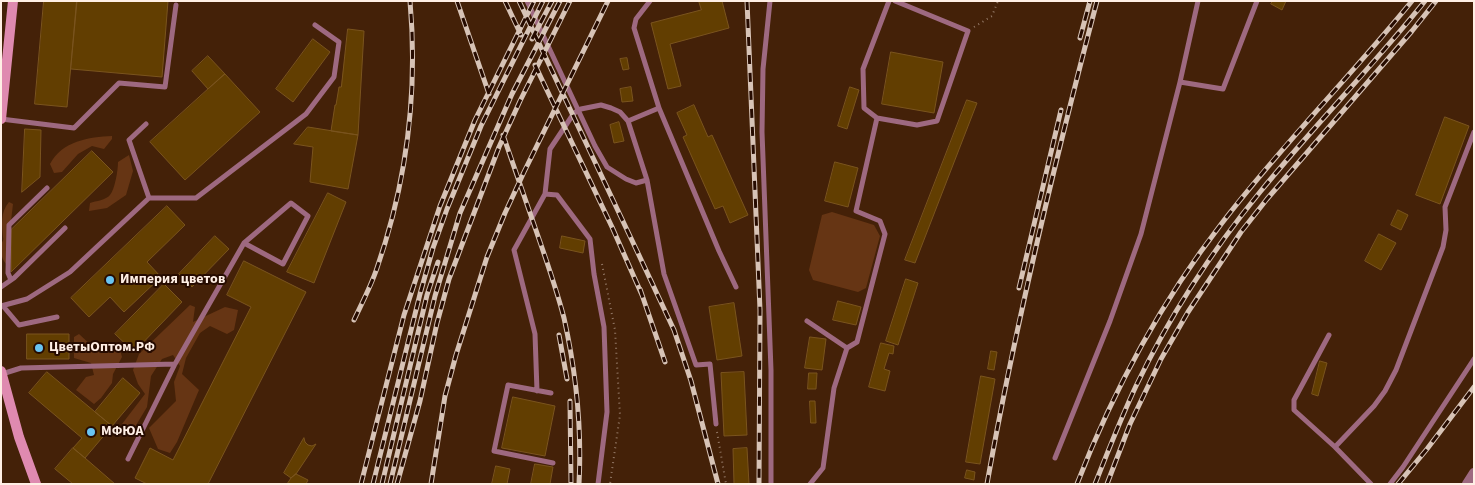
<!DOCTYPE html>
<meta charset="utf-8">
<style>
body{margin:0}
#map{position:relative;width:1475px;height:485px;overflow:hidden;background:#442108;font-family:"Source Sans 3",sans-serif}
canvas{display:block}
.frame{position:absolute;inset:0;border:2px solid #ffefe5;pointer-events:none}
</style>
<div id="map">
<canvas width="1475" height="485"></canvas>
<div class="frame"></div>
</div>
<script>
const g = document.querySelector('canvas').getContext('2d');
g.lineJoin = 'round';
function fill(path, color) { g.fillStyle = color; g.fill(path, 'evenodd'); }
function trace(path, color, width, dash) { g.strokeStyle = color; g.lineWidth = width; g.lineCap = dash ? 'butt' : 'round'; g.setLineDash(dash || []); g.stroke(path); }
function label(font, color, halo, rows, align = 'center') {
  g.font = font + ' "Source Sans 3",sans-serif'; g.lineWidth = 4; g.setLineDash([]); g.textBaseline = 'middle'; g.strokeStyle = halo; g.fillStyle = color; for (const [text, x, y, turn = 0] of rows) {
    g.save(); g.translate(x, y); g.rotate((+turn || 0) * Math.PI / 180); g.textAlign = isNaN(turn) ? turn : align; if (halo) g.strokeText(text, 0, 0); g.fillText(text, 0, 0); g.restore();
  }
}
fill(new Path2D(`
 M112,136V139L104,149L92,146L78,154L62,172L54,173L50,164C62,141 89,137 112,136Z
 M129,155L133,171L126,195L107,208L89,211L90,203C96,201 106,200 110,195C115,189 118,170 118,162Z
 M9,202L13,204L6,264C2,259 0,252 1,245C2,241 4,241 3,237C2,226 0,212 9,202Z
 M832,212L874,225L880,236L866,288L858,292L813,280L809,270L822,215Z
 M190,305L195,307L193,322L225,307L238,310L234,330L227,334L210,326L200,333L186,358L182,374L199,390L177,442L170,453L158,449L149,428L176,401L174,382L180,366L173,355L162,359L151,376L147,407L135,427L126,431L122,424L145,394L138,384L133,370L139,354Z
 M79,334L93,347L111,348L119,346L122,357L113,374L112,383L101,398L94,404L76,390L86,377L94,375L91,363L74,358V337Z`), '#663514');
const building = new Path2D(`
 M44,1H77L67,107L35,104Z
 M77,1H168L162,77L71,69Z
 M699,1H722L729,28L670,44L681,86L668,89L651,23L701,10Z
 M1273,1H1286L1282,10L1271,4Z
 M348,29L364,31L358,135L331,131L335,105H336L339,87H341Z
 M313,39L330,52L293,102L276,89Z
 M891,52L943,62L934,113L882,104Z
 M208,56L225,74L208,89L192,71Z
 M627,58L629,69L623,70L620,59Z
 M225,74L260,112L185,180L150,142Z
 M631,87L633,101L622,102L620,89Z
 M850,87L859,90L847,129L838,126Z
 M967,100L977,103L915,263L905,260Z
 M694,105L708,137L712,135L748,215L730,223L723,206L715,209L683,137L687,135L677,113Z
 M1445,117L1469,126L1440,204L1416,195Z
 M619,122L624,141L614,143L610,125Z
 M308,127L358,135L348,189L310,182L313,147L294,144Z
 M25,129L41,130L40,177L22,192Z
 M92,151L113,172L11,272V230Z
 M835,162L858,168L848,207L825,201Z
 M328,193L346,202L314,283L287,272Z
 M167,206L185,225L147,262L161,277L124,312L110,297L89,317L71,298Z
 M1398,210L1408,215L1401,230L1391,225Z
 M1379,234L1396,243L1381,270L1365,261Z
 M215,236L229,249L192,287L179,274Z
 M562,236L585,241L583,253L560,248Z
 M244,261L306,292L208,484H147L135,478L150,448L173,460L251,307L227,295Z
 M906,279L918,283L898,345L886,341Z
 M164,284L182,302L134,352L115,334Z
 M838,301L861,307L856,325L833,320Z
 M734,303L742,356L717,360L709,307Z
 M27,334H69V359H27Z
 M810,337L826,339L822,370L805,368Z
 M881,343L894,346L893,354L889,353L884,369L890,371L885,391L869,387Z
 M991,351L997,352L994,370L988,369Z
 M1320,361L1327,363L1318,396L1312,394Z
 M47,372L112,426L85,458L73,448L82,438L29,393Z
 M744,372L747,435L724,436L721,373Z
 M809,373H817L816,389H808Z
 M981,376L995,379L980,464L966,462Z
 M123,378L140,393L112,426L95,412Z
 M513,397L555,406L545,456L502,448Z
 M810,401H815L816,423H811Z
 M304,438L305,442L308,445L312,446L316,444L296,474L291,478L284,473Z
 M73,448L85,458L115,484H73L55,469Z
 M747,448L749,484H734L733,449Z
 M535,464L553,467L550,484H531Z
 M496,466L510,469L507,484H492Z
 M967,470L975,472L974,480L965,478Z
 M296,474L308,480L306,484H287L291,478Z`);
fill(building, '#623e01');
trace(building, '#7a541e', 1);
trace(new Path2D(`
 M974,27L992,16L998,1
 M602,264L615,330L620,415L610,484
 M717,432L726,484`), '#947967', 2, [1, 4]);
trace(new Path2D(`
 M527,1L595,146L607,167L626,179L636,183L647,180L628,121
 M770,1L763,69L762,132L771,370V484
 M889,1L863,69L864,108L877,118L917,125L937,121L968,31L895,1
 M1180,82L1223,89L1257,1
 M659,108L719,251L736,287
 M1,119L74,128L119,83L165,87L176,5
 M146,124L129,140L149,198
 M647,180L664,274L696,365L710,364L716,424
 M545,194L557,195L590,239L594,274L604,327L607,412L598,484
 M11,280L8,273L9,225L47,188
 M1,287L14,278L65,228
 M1,306L27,299L70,272L149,198H196L306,114L334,77L339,42L315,25
 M3,306L19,325L57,317
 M807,321L847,348L857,342L885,234L880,221L856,211L877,118
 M1329,335L1294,400V410L1335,447L1371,484
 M2,374L21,368L175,364
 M537,391L535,334L514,250L545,194L550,149L574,113L581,109L601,105L611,108L620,112L628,121L659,108L634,28L636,19L650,1
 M551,393L508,385L494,451L553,463
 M1335,447L1374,406L1385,391L1396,370L1443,247L1446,230L1445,207L1474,132
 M1055,458L1110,321L1141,234L1180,82L1198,1
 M128,459L175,364L244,243L291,203L308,216L283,264L244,243
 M810,484L823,468L834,388L847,348
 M1390,484L1403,467L1474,359`), '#9e6980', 5);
trace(new Path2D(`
 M1467,484L1474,473`), '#9e6980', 10);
trace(new Path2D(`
 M1,119L13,1
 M1,371L19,437L36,484`), '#df8ab0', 10);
const rail = new Path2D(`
 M457,1L489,94
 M505,1L521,35
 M519,1L637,251L674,330L691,381L718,484
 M747,1L760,310L759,484
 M1080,38L1090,1
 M532,39L552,1
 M535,65L612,227L642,295
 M503,135C515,169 527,204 539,239C548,265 557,291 564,318C576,372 582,428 579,484
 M1019,288L1061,110
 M640,289L665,362
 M354,320C362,303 371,286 377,268C407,181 418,92 410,1
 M559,335L567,379
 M570,401L571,484
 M361,484L404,315L440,206L475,120L534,1
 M373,484L420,294L433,248L447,209L481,126L543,1
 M382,484L427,295L438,262
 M390,484L435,296L460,213L512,94L560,1
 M397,484L420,401L437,323L449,279L499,147L520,101L570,1
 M431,484L445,396L456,355L487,257L505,213L524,172L608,1
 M987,484C1016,321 1055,161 1097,1
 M1077,484C1113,391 1161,302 1222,223C1281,146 1350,77 1412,1
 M1095,484C1108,451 1121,418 1136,386C1169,317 1211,252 1260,192C1313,127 1372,67 1425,1
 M1107,484L1130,424L1161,359L1188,312L1241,232L1267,199L1412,31L1436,1
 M1398,484L1427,449L1474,387`);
trace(rail, '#d7c3b6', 5);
trace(rail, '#260b00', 3, [9]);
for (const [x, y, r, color] of [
 [110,280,5,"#69c4f1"],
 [39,348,5,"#69c4f1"],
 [91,432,5,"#69c4f1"]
]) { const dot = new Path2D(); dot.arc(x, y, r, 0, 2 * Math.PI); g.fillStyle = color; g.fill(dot); trace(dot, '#260b00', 2); }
label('bold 14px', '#ffefe5', '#260b00', [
 ["Империя цветов",120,280],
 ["ЦветыОптом.РФ",49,348],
 ["МФЮА",101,432]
], 'left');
</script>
